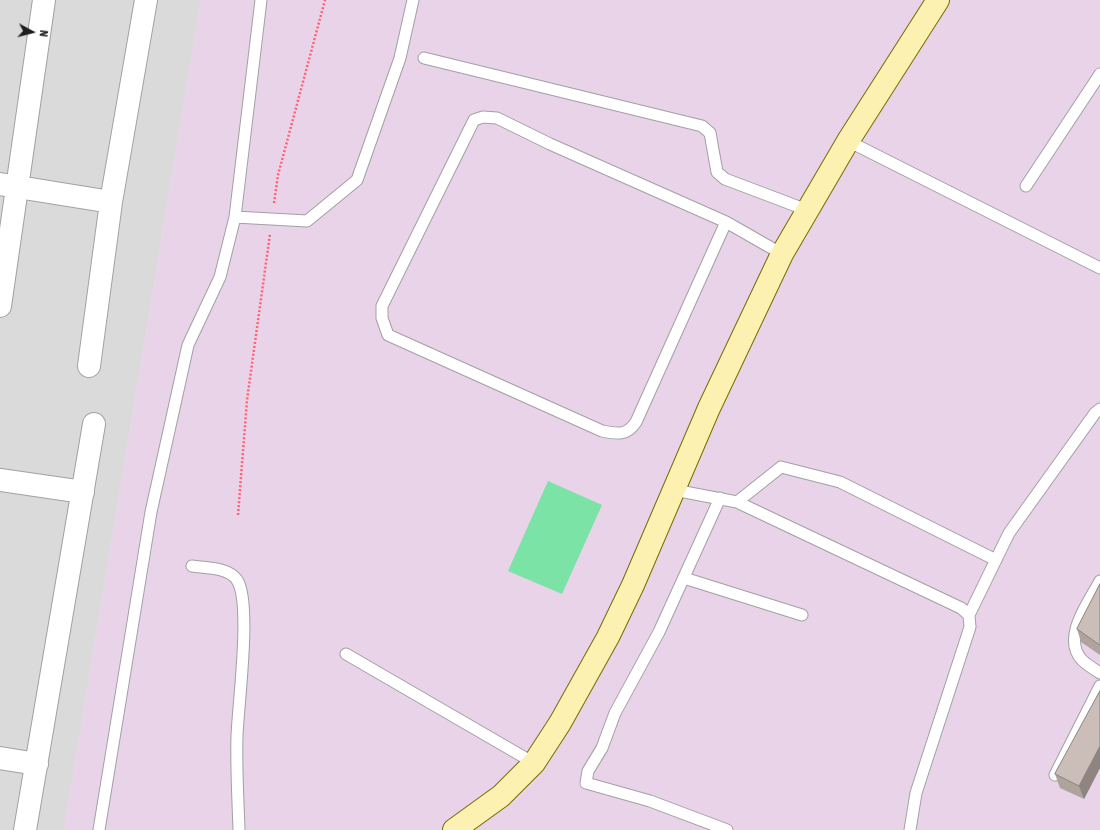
<!DOCTYPE html>
<style>
body{margin:0}
#map{position:relative;width:1100px;height:830px;overflow:hidden;background:#efe8e2;font-family:"Asap Condensed",sans-serif}
canvas{display:block}
.north{position:absolute;left:12px;top:12px;width:40px;height:40px;-webkit-text-stroke:3px #fff;paint-order:stroke;rotate:97deg;font-size:11px;font-weight:700;line-height:16px;text-align:center;color:#1d1d1d}
.north::after{content:'';display:block;margin:auto;width:14px;height:18px;background:#1d1d1d;clip-path:polygon(50% 0,100% 100%,50% 72%,0 100%)}
</style>
<div id="map">
<canvas width="1100" height="830"></canvas>
<div class="north">N</div>
</div>
<script>
const g = document.querySelector('canvas').getContext('2d');
g.lineJoin = 'round';
function fill(path, color) { g.fillStyle = color; g.fill(path, 'evenodd'); }
function trace(path, color, width, dash) { g.strokeStyle = color; g.lineWidth = width; g.lineCap = dash ? 'butt' : 'round'; g.setLineDash(dash || []); g.stroke(path); }
fill(new Path2D(`
 M0,0H201L64,830H0Z`), '#dbdada');
fill(new Path2D(`
 M201,0H1100V830H64Z`), '#e8d3e8');
fill(new Path2D(`
 M548,481L602,505L562,594L508,571Z`), '#7be3a6');
const lane = new Path2D(`
 M424,58L702,126L710,133L717,172L725,179L807,210
 M848,141L1100,268
 M1026,186L1100,74
 M235,217L307,221L357,180L400,58L413,0
 M726,222L636,422C627,436 617,434 602,431L388,335L382,318V306L474,120L483,117L497,118L550,144L726,222L782,254
 M674,490L737,502L961,608L969,615L970,627L916,793L910,830
 M720,498L659,632L615,713L602,748L588,771L586,783L650,801L727,830
 M737,502L781,467L840,482L996,560
 M192,566C205,568 228,567 237,580C252,602 238,705 237,736C236,767 238,799 239,830
 M684,578L802,615
 M1100,581C1089,602 1061,638 1082,660C1087,665 1094,669 1100,673
 M969,615L1009,533L1095,413L1100,409
 M346,654L534,763
 M1055,775L1100,686
 M99,830L151,512L188,345L220,277L235,217L261,0`);
const street = new Path2D(`
 M0,184L111,202
 M0,306L44,0
 M89,366L111,202L146,0
 M0,480L83,492
 M0,758L37,764
 M25,830L94,424`);
const secondary = new Path2D(`
 M454,830L501,796L534,763L560,723L608,637L633,585L709,408L782,254L848,141L938,0`);
trace(lane, '#a1a1a1', 13);
trace(street, '#a1a1a1', 24);
trace(secondary, '#776c00', 24);
trace(new Path2D(`
 M274,203L278,175L325,0
 M238,515L247,400L270,234`), '#ff6272', 2.5, [2, 2]);
trace(lane, '#fff', 11);
trace(street, '#fff', 22);
trace(secondary, '#fdf1b2', 22);
fill(new Path2D(`
 M1100,584V655L1081,642L1077,629Z
 M1100,691V768L1084,799L1060,788L1055,774Z`), '#afa39e');
fill(new Path2D(`
 M1100,746V768L1084,799L1079,786Z`), '#8e8481');
const building = new Path2D(`
 M1100,584V645L1094,641L1077,629Z
 M1100,691V746L1079,786L1055,774Z`);
fill(building, '#cbbdb8');
trace(building, '#8e8481', 1);
</script>
